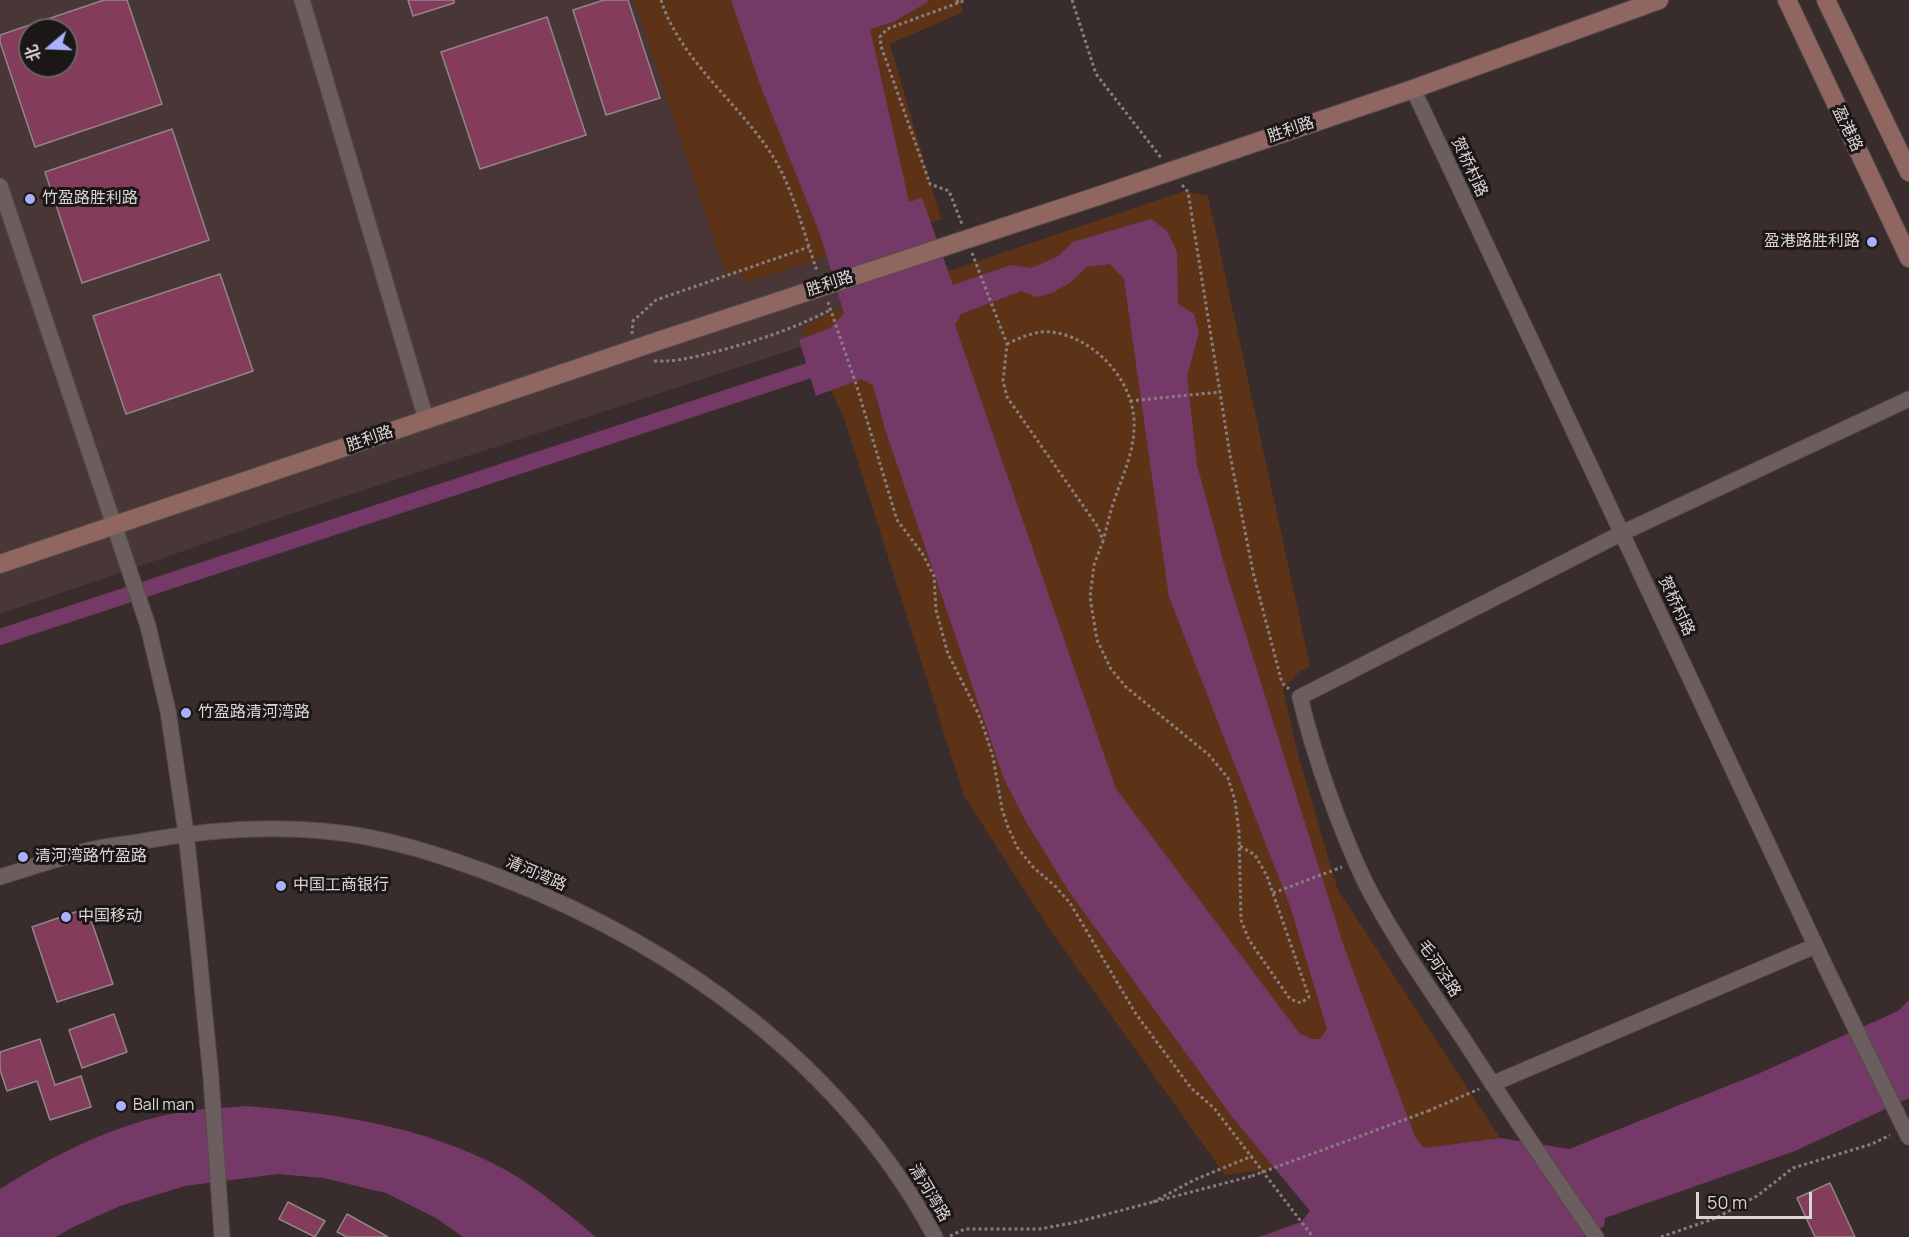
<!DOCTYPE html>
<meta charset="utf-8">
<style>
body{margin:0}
#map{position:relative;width:1909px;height:1237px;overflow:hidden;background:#392c2d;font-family:Manrope,"Noto Sans SC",sans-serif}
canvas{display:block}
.north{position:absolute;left:18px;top:18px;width:60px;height:60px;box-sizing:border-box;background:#1c1717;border:2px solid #696363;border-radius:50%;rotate:251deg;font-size:16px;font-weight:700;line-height:24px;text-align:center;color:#ddd5d5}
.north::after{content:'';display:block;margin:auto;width:21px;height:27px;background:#a9b0fc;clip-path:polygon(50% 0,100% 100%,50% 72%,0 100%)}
.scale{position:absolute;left:1696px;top:1192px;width:116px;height:27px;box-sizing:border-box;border:3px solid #ddd5d5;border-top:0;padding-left:8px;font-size:18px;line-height:21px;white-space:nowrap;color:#ddd5d5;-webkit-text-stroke:4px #1c1717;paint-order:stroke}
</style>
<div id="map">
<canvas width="1909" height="1237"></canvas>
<div class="north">北</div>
<div class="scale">50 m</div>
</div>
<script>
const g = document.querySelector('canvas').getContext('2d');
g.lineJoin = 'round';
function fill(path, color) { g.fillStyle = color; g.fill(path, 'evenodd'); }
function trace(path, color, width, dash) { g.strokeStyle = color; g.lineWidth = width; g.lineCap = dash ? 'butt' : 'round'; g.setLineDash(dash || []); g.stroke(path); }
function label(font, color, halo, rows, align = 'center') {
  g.font = font + ' Manrope,"Noto Sans SC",sans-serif'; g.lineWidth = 6; g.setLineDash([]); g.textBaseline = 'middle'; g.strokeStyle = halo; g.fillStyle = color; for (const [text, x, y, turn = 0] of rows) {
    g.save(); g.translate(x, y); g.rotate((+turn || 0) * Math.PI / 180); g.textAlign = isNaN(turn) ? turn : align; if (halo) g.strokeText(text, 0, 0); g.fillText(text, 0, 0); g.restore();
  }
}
fill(new Path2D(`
 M0,0H731L820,234L849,331L291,514L0,614ZM30,30H66V66H30Z`), '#493738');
fill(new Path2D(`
 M634,0H960L963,12L890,44L941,219L745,283L740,272L726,276Z
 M1184,191L1208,196L1310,666L1298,673L1283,689L1298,755L1338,890L1500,1138L1225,1175L1049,928L964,796L844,418L802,329L832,311Z`), '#5d3317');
fill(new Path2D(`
 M731,0H927L928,2L893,22L870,29L909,202L922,198L953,285L1011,265L1031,268L1057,257L1073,242L1151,219L1167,231L1177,252L1178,304L1194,314L1199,332L1187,376L1197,465L1227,575L1343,944L1415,1137L1424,1148L1500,1138L1569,1149L1760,1073L1898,1011L1909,1000V1098L1795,1151L1605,1218L1604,1226L1582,1237H1259L1301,1222L1310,1211L1230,1114L1068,890L1025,820L1004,779L885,429L873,385L861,379L816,396L799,340L830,328L844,314L820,234L761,87ZM1110,264L1124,279L1169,597L1290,906L1327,1029L1320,1039H1311L1299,1033L1116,789L955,325L961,314L1021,291L1037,297L1052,293L1071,282L1086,267Z
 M247,1106C333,1113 423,1126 500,1167C533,1184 567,1213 596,1237H463L436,1218L386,1193L323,1178L278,1174L185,1186L120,1206L71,1228L56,1237H0V1189C56,1154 116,1123 182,1112C203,1108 226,1108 247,1106Z`), '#753968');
trace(new Path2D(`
 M0,637L829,364`), '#753968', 16);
const building = new Path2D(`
 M104,0H127L162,104L35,147L0,42V35ZM30,30H66V66H30Z
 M408,0H454V3L413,16Z
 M604,0H628L660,98L606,115L573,10Z
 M547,17L586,135L480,169L441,52Z
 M172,129L209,240L82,283L45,172Z
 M220,274L253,371L126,414L93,316Z
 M87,908L113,984L57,1002L32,927Z
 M114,1014L127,1052L82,1068L69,1030Z
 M40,1039L55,1085L81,1076L91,1107L50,1120L37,1081L7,1091L0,1070V1052Z
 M1830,1183L1855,1237H1815L1797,1198Z
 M288,1202L325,1221L315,1237L279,1219Z
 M347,1214L388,1237H347L337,1232Z`);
fill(building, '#843c5b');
trace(building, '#938489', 1.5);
const street = new Path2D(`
 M302,0L426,419
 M1413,89L1829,974
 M0,186L148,626L168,711L186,833L197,935L211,1078L222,1237
 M0,877C30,868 59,858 89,850C105,846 122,844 138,842C198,831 261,825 323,831C385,836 444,856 502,878C679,947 844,1066 935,1237
 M1492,1084L1815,946
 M1596,1237C1551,1172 1507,1107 1464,1040C1430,989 1393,937 1365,882C1339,827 1314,756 1300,697L1622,533L1909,399`);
const secondary = new Path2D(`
 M1787,0L1909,258
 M1826,0L1909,172
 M1095,197L1413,89L1659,0
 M0,564L658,341`);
trace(street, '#554b4b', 17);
trace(secondary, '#554b4b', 20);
trace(new Path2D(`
 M661,0C679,58 737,102 770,152C792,184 804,234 817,271
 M957,0L958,3L966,0
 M1072,0L1096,74L1162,159
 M958,3L887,29L880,37L881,46L930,184L949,191L962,224
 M1182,185L1188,192L1230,455L1253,572L1282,683L1289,689
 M972,253L1007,344L1003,381L1007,397L1098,527L1103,541L1094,565L1090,597L1097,640L1111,669L1126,687L1209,755L1228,778L1235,801L1239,832L1241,920L1249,940L1290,999L1301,1003L1309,997L1267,876L1255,855L1240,846
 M828,302L857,387L897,520L922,553L934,576L936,610L948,654L978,713L985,732L993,757L1002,809L1008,827L1017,847L1033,867L1056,887L1070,903L1136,1014L1191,1088L1214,1108L1313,1237
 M632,334L633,321L656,300L809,247
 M1007,344C1019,338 1037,330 1051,332C1095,337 1137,383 1134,429C1133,456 1121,479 1113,504C1109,516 1107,528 1103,540
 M654,361C680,362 697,356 722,350C760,340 795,328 830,310
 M1130,401L1220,392
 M1273,893L1342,867
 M1428,1111L1479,1089
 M1153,1202L1194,1180L1252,1156
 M950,1236L965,1229H1040L1077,1222L1252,1176
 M1661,1237L1716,1218L1757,1196L1793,1168L1872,1144L1890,1135`), '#887d7e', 3, [3, 3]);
trace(street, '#6c5d5e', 15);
trace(secondary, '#906660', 18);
const streetBridge = new Path2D(`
 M1829,974L1909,1138`);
const secondaryBridge = new Path2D(`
 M658,341L1095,197`);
trace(streetBridge, '#554b4b', 17, []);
trace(secondaryBridge, '#554b4b', 20, []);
trace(new Path2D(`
 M1252,1176L1428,1111`), '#887d7e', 3, [3, 3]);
trace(streetBridge, '#6c5d5e', 15);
trace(secondaryBridge, '#906660', 18);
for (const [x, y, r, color] of [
 [30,199,6,"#a9b0fc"],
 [1872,242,6,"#a9b0fc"],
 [186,713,6,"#a9b0fc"],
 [23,857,6,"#a9b0fc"],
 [281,886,6,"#a9b0fc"],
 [66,917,6,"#a9b0fc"],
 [121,1106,6,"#a9b0fc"]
]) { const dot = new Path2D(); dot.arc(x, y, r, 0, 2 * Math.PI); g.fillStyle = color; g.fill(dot); trace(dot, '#1c1717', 2); }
label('16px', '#ddd5d5', '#1c1717', [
 ["盈港路",1847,129,64],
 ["胜利路",1291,130,-19],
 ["贺桥村路",1469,167,65],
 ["胜利路",830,284,-18],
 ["胜利路",370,439,-19],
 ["贺桥村路",1676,606,65],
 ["清河湾路",536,874,23],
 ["毛河泾路",1439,969,57],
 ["清河湾路",929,1193,59]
]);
label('16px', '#ddd5d5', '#1c1717', [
 ["竹盈路胜利路",42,199],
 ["盈港路胜利路",1860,242,"right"],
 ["竹盈路清河湾路",198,713],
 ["清河湾路竹盈路",35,857],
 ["中国工商银行",293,886],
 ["中国移动",78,917],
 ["Ball man",133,1106]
], 'left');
</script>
